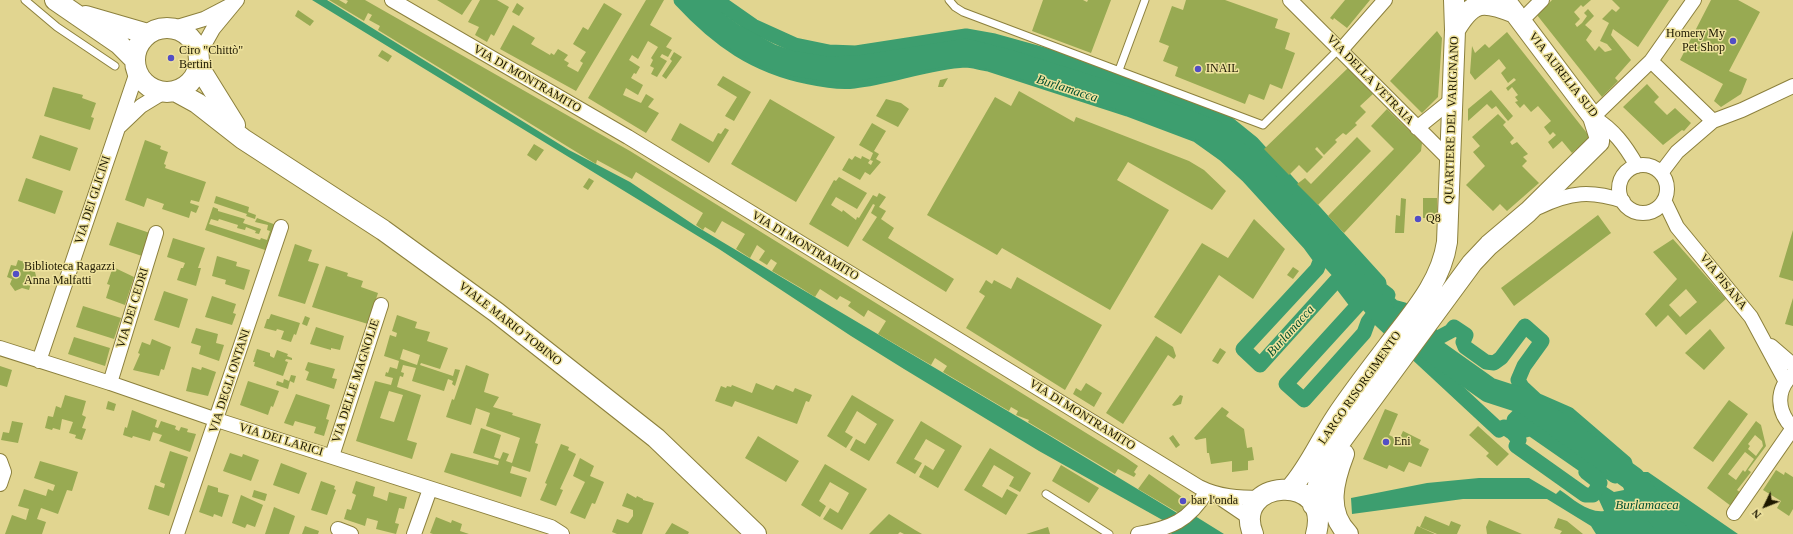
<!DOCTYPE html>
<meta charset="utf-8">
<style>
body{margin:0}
#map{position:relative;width:1793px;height:534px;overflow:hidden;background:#e1d590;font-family:"Times New Roman",serif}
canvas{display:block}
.north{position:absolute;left:1745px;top:486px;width:40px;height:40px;-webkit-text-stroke:3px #eee29d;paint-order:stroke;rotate:227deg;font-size:11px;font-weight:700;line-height:16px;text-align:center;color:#1d1800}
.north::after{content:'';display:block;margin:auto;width:14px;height:18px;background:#1d1800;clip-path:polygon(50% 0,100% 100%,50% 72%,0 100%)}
</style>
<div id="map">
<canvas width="1793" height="534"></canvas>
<div class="north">N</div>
</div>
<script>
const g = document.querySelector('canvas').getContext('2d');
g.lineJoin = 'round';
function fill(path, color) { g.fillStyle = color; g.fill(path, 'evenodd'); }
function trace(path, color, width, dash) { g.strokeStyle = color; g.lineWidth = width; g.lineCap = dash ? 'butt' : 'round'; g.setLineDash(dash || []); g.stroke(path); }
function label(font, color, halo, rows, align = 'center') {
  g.font = font + ' "Times New Roman",serif'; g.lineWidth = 3; g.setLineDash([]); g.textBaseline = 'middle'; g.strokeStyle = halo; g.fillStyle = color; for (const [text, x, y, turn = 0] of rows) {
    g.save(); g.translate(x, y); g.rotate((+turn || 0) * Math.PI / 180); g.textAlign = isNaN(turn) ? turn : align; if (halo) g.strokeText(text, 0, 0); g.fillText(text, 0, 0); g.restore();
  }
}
fill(new Path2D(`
 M312,0H327L569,150L630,182L694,225L771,271L1050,436L1182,516H1195L1224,534H1171L1175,527L1039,451L904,369L851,336L719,249Z
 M1625,463L1639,472H1648L1738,534H1596L1591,526L1547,499H1463L1352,514L1351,498L1427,483L1479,478H1529L1556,494L1560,490C1573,499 1588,513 1604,511L1599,500L1593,495L1600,483L1614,492L1624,490L1622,482L1615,476Z`), '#3d9e6f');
trace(new Path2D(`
 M681,0C718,40 755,66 809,77C823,80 839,83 854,81C891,77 927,62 965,60C972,60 981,63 989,64L1128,109L1197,135L1225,155L1248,176L1310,244L1321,259L1317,269L1243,349L1260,365L1336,281L1342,284L1358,305L1286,384L1304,400L1364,333L1368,322L1374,314L1499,430L1504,427L1513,433L1519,440L1516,446L1585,495H1593L1600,483L1586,472L1588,468L1529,427L1526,430L1514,420L1522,412L1536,418L1615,476L1625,463L1568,414L1536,400L1522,387L1518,380L1524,366L1542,341L1525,326L1501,358L1494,363L1486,362L1465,347L1463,342L1466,335L1454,327L1451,331L1436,339L1404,310L1393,307L1385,299L1388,295L1379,288V283L1252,143L1226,122L1201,109L1091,68L994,41L966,36L856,53L829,52L795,45L753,26L716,0`), '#3d9e6f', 15);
trace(new Path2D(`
 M691,0L714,22L733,36L770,56L790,63L828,69L858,68L966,51L1005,61L1135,102L1215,133L1252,168L1386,317L1489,390L1526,402L1633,479L1670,529L1677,534`), '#3d9e6f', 25);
fill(new Path2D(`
 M329,0H339L346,4L348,1L346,0H365L630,151L1125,457L1138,466L1134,472L1136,474L1134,477L1118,469L1115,474L1028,422L1029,420L1016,415L1018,411L1011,407L1009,411L943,372L947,366L935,358L931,365L878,334L886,321L868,310L864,317L848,306L851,302L840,296L837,300L820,289L815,297L801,288L772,271L777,263L771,259L767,265L759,260L765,251L757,245L750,258L736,249L745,234L722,221L715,233L705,227L703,230L696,225L703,213L636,172L632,179L597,160L596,164L378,30L380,26L369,20L372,15L368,13L364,21Z
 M437,0H472L462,15Z
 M480,0H497L509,7L494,36L491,34L487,42L475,35L479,27L468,22Z
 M646,0H664L650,25L672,38L666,47L672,50L668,57L662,54L660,57L667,61L657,77L651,74L654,68L650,66L653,60L651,58L658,47L648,41L638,59L632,55L629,60L640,67L636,74L634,73L631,78L643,85L638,95L626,88L623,95L641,103L646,94L654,99L648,107L659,113L646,133L588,98Z
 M1043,0H1083L1087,2L1088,0H1111L1091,53L1032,31Z
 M1186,0H1225L1278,19L1275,28L1290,33L1285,49L1295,53L1282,89L1270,84L1264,100L1249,94L1245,104L1175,76L1178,67L1163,61L1169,46L1159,42L1172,6L1183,10Z
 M1345,0H1370L1347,28L1334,18L1333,20L1330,18Z
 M1552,0H1591L1583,7L1581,5L1574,12L1580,19L1575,24L1577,27L1582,23L1587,16L1584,13L1588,9L1594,16L1585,25L1592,31L1586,40L1595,51L1599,46L1605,52L1612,50L1607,44L1600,41L1609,23L1602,19L1612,9L1616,12L1620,8L1612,0H1669L1638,47L1613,29L1611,35L1631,60L1615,78L1618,81L1602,97L1537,15Z
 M1711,0H1738L1760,12L1729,71L1747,79L1741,94L1721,107L1714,101L1723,84L1680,60Z
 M517,3L524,8L519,16L512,12Z
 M604,3L622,14L576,91L500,49L513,25L535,38L531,44L550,55L551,53L554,55L558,49L568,55L564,60L569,63L567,66L578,72L583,63L580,61L586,52L573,44L583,27L588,30Z
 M298,10L314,21L310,26L295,16Z
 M1437,31L1442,38L1438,97L1422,113L1390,81Z
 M1507,32L1590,137L1572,153L1562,141L1553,149L1548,142L1556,135L1553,132L1550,135L1544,127L1551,121L1538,106L1531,112L1524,104L1520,108L1515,102L1518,101L1515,97L1518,95L1512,87L1508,91L1506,88L1516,80L1514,78L1508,83L1501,73L1506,68L1499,59L1475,80L1470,73L1472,46L1475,53L1485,44L1489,48Z
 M382,50L392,56L388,62L378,56Z
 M674,52L682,57L666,79L662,76L672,61L670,59Z
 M1348,68L1373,94L1360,106L1366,112L1355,123L1357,125L1346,135L1343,133L1335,140L1337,142L1324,155L1317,147L1315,149L1323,157L1307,173L1299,165L1289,175L1264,149Z
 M723,76L751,92L734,121L725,116L737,97L717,85Z
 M948,78L943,87H938L940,80Z
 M1647,84L1659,97L1654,102L1667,115L1675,108L1691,123L1684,131L1682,130L1663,145L1623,107Z
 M53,87L83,95L82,98L96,103L91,117L94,118L90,130L44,116Z
 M1491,90L1513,116L1508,121L1496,106L1492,109L1487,104L1468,121V109Z
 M1019,91L1074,122L1076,117L1189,161L1204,170L1226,191L1212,210L1128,162L1117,180L1169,210L1110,310L1002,248L997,255L927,215L995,97L1011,106Z
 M770,99L835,137L796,202L731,164Z
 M886,99L901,103L909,109L898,127L876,116Z
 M1387,109L1422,143L1421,151L1344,233L1328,216L1394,149L1371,126Z
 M1498,114L1506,122L1503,125L1514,138L1510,142L1512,145L1517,142L1528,154L1523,157L1527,161L1522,166L1539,183L1507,211L1500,204L1493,211L1466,185L1485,166L1473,152L1480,146L1472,137Z
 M680,123L713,142L718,133L721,134L725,128L729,130L709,163L671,140Z
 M872,123L886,131L874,151L879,154L876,159L881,162L870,175L865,172L860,180L842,170L849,158L852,160L855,156L861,159L862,156L870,160L868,163L871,165L873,161L870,160L873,153L859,145Z
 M40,135L78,148L70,171L32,158Z
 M1357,137L1371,151L1318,205L1297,184L1305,178L1311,184Z
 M145,140L161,146L160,149L168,152L164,164L166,165L165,168L206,182L199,202L191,200L190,203L199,206L196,213L191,211L189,218L162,209L164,204L147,198L144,207L125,200Z
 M534,144L544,150L536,161L527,155Z
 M839,177L867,193L857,209L836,197L831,205L842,212L843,210L856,220L857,217L859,218L873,195L877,197L879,193L886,197L879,207L886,211L881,219L894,228L888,238L954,279L946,292L862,240L877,217L871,213L875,205L873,204L848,247L809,224L834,180L836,181Z
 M26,178L63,191L55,214L18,201Z
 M589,178L594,181L588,190L583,187Z
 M216,196L249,207L248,212L256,215L255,219L246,216L247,214L214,203Z
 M1401,198L1406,199L1404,233H1395L1396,215L1400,216Z
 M1423,198H1437V218H1423Z
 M213,207L218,209V211L245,219L243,223L261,229L259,234L255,233L256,231L246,227L245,230L237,228L238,225L219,219L218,221L211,219L209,224L260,240L261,238L267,240L270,231L267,230L268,225L255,222L257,218L279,226L271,252L205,230Z
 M1598,215L1611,233L1514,306L1501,288Z
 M1254,219L1285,249L1253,299L1219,275L1181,334L1154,317L1202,243L1228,258Z
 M117,222L150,233L142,256L109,245Z
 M1793,230V281L1779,277Z
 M173,238L205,248L198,268H201L196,286L177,280L181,268H183L185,263L167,257Z
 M1673,239L1726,299L1686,335L1668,315L1656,327L1645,314L1677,279L1653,252ZM1686,289L1697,302L1680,317L1669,305Z
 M295,244L312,250L308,261L319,264L305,304L278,296Z
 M217,256L237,262L236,266L250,270L244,290L225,284L226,280L212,276Z
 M18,260L31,264L30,270L35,272L37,280L31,283L29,290L22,288L15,291L10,284L12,279L7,277L11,265L16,266Z
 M326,266L348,273L347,276L363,281L361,287L378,293L368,324L312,307Z
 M113,267L134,277L125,305L106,298L110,285L107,284Z
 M1293,267L1299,271L1293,279L1287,275Z
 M1017,277L1102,325L1065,390L966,328L985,296L979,292L986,280L992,284L994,280L1011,289Z
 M164,291L188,299L179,328L154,320Z
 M212,296L236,304L233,313L236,314L232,325L205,317Z
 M1793,298V326L1785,324Z
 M83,306L121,318L114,339L76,327Z
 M271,314L300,323L296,335L294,334L291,342L281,339L284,331L277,329L276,331L264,328L267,319H269Z
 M397,315L417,322L415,328L430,332L427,341L448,348L440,369L421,363L420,365L453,376L455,369L460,370L455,386L452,384L453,381L448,379L444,391L412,381L416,368L403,365L401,372L404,373L403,377L400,376L397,387L421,395L407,440L417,443L412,459L356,441L375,381L391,385L393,378L385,376L386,372L388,373L390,367L397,369L399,361L384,356L390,335L396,337L397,333L392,331ZM403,349L420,355L417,365L400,359ZM389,391L403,395L394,422L380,418Z
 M305,316L310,318L307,326L302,324Z
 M316,327L344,336L340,350L331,348V350L310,344Z
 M196,328L218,334L216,343L224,345L219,361L199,354L201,346L191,343Z
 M1710,329L1725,348L1704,370L1685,353Z
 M1156,336L1173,347L1176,356L1174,359L1168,355L1123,424L1106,413Z
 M74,337L110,348L105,366L68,354Z
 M152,339L171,347L164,370L161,369L159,376L133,370L140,354L138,353L142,342L150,345Z
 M1220,348L1226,352L1218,364L1212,361Z
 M257,349L270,353V356L274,358L277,350L288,354L287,356L292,358V360L286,359L285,361L288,362L283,376L254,366L255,362H253Z
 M308,362L335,369L332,378L337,379L334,389L306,380L309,372L305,370Z
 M466,365L489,374L484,392L499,397L493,407L513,413L512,415L541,424L535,443L538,444L530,472L512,466L510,473L527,478L521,497L444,472L451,453L498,465L499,461L473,453L481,428L501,435L494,457L500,459L503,452L509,454L506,461L512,463L520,438L486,426L490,413L476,408L471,425L446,417L452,399L454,400Z
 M0,366L12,370L7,387L0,385Z
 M192,367L201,370L202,367L216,372L208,396L186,391Z
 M291,375L296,376L294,383L290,381L288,389L276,385L277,381L283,383L284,379L289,381Z
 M248,381L279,391L273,407L271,406L268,415L240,405Z
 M756,383L773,390L776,385L793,392L795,388L812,395L809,402L806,401L797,424L735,401L732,407L715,401L721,386L726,388L727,386L731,387L732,385L752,393Z
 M1086,383L1102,393L1094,407L1073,394L1076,388L1081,391Z
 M296,394L330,405L326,419L329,420L324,436L314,433L316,427L295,421L293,426L284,423Z
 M65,395L86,401L82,415L86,417L82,428L86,429L82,440L75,438L76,435L69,433L73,422L62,419L60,430L53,428L52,430L45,428L48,416L53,417L56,406L61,408Z
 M852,395L894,420L869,461L850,450L856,439L865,444L877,424L857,411L845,432L853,437L846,448L827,436Z
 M1180,395L1183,396L1181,404L1174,406L1172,405Z
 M1729,400L1748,414L1713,462L1693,448Z
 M108,401L116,404L114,411L106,409Z
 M1222,407L1229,412L1226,416L1244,429L1247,448L1252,447L1254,460L1248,461V470L1232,472V461L1211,464L1209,453H1207L1206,438L1196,440L1194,438Z
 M1385,409L1398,414L1389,435L1399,440L1403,431L1421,440L1419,444L1429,449L1421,467L1409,462L1404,472L1389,465L1387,469L1363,459Z
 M132,410L157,420L155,427L158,428L161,421L176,426L175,429L179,431L181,427L188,429L187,432L196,434L190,452L159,441L162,435L153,432L150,441L133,436L132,438L123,435L125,427L127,428Z
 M12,421L23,423L18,443L1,440L3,432L9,433Z
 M921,421L962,446L938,488L919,477L925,465L933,470L945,450L926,439L914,459L922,463L915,474L896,463Z
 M1756,421L1761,425L1766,446L1748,470L1751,472L1737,490L1741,493L1731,506L1707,488ZM1755,435L1762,441L1763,446L1756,456L1748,449L1750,446L1748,444ZM1745,452L1754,459L1745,472L1743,470L1736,480L1728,474Z
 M1478,426L1509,454L1497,466L1486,456L1489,453L1469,435Z
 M1173,435L1180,445L1176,448L1169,438Z
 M758,436L799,461L786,482L745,458Z
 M561,444L569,447L568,450L576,454L560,489L563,490L556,506L540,500L547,484L545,483Z
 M990,448L1031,473L1020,492L1009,486L1014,477L994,465L982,486L1002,498L1007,489L1018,495L1006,515L964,490Z
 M170,451L188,457L169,516L148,509L155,485L164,488L165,484L160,482Z
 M230,453L242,457L243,454L259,460L251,481L223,471Z
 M580,458L594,466L590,476L604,482L595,504L592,503L585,519L570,513L585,482L573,476Z
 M40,461L78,472L72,491L67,490L58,514L41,508L37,519L46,522L42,534H5L12,515L26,520L29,509L18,506L24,489L46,496L48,489L53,491L55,485L34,478Z
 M281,463L307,473L299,494L273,485Z
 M825,464L867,489L842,530L823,519L830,508L838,513L849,493L830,482L819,501L826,506L820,517L801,505Z
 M1061,465L1099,488L1089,503L1052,481Z
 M1776,470L1784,475L1785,472L1793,477V509L1789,516L1777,508L1781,501L1763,490Z
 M1149,474L1189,502L1182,515L1138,489Z
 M321,481L335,486L334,489L336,490L327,515L311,510Z
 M356,481L375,487L373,496L379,498L387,501L389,492L407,497L404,509L399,508L395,523L399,524L396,534L376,529L378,521L367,518L365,526L344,519L347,509L351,510L356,495L352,493Z
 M208,485L218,488V492L229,495L222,517L214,514L213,517L199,512Z
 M254,490L267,494L265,501L252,497Z
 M627,493L636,498L637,496L643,499V500L654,503L642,534H617L612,532L617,519L628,523L633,516V510L622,506Z
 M241,495L263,505L255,527L247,524L245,528L232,523Z
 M274,507L295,516L289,534H265Z
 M889,514L915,530L922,534H904L900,532L898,534H869Z
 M1425,516L1449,526L1451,521L1461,525L1457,534H1437L1420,527Z
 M436,517L451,523L452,520L462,524L460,531L469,534H433L430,533Z
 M1558,518L1567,521L1583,534H1560L1562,531L1554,528Z
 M1489,520L1522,534H1487L1486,527Z
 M672,523L689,532L688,534H665Z
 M305,526L319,531L318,534H302Z
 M1417,526L1424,529L1435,534H1414Z
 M1048,527L1050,534H1026Z`), '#98aa52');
const lane = new Path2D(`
 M25,0L57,27L115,66
 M949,0L955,7L963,12L1263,125L1334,54L1341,50
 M1119,70L1145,0
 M1046,494L1109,534`);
const street = new Path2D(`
 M392,0L628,137L1199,487C1219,497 1239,498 1261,498
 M1290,0L1450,160
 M1521,21L1542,0
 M174,28L204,19L229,6
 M1341,50L1385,0
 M199,54L213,29L237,0
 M1651,61L1713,121
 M120,126L141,106L164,92
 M1417,128L1453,99
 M1619 189a24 24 0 1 1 48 0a24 24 0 1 1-48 0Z
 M1637,166C1625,145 1614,130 1593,117L1651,61L1694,0
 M1661,173L1677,152L1713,121L1742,110L1793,86
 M1664,200L1677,227L1751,317L1786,382
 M1539,207C1570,192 1591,190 1623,201
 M1771,346L1793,365
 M0,348L110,383L217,420L551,527L562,534
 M39,361L137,72
 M1793,374C1775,390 1777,412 1793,428
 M110,383L156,233
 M332,456L381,305
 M0,461L4,472L0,484
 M1216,495L1250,518
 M1734,513L1793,428
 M338,529L351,534
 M177,534L281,227
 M414,534L430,489
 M1138,534C1171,528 1189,521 1207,491`);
const secondary = new Path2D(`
 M55,0L119,44L135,60
 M1454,0L1455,30
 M86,16L148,34
 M135 60a32 32 0 1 1 64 0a32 32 0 1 1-64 0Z
 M199,67L235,125
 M175,91L197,103L243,139L383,230L496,312L656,438L756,534
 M1344,454C1334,480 1325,511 1348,534
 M1290,489C1309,468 1320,441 1336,417C1352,393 1370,370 1388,346C1412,314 1441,283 1447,242L1455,30C1473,0 1482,0 1515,13
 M1313,505L1319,481L1338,445L1472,263L1489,245L1528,212L1599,142V136L1593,117L1505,0
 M1253,534C1231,479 1333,471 1316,534`);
trace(lane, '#8c803d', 9);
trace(street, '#8c803d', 16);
trace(secondary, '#8c803d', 22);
trace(lane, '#fff', 7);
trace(street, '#fff', 14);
trace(secondary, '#fff', 20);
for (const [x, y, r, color] of [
 [1733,41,4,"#524ec5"],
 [171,58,4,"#524ec5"],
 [1198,69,4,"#524ec5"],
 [1418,219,4,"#524ec5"],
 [16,274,4,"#524ec5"],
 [1386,442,4,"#524ec5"],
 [1183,501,4,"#524ec5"]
]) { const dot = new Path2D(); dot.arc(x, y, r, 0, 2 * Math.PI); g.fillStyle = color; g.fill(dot); trace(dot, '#eee29d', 1.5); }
label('12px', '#1d1800', '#eee29d', [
 ["Homery My",1725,34,"right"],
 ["Pet Shop",1725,48,"right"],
 ["Ciro \"Chittò\"",179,51],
 ["Bertini",179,65],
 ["INAIL",1206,69],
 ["Q8",1426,219],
 ["Biblioteca Ragazzi",24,267],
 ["Anna Malfatti",24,281],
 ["Eni",1394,442],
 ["bar l'onda",1191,501]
], 'left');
label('12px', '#1d1800', '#eee29d', [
 ["VIA AURELIA SUD",1563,75,52],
 ["VIA DI MONTRAMITO",527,79,30],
 ["VIA DELLA VETRAIA",1370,80,46],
 ["QUARTIERE DEL VARIGNANO",1452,120,-88],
 ["VIA DEI GLICINI",93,200,-72],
 ["VIA DI MONTRAMITO",805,246,31],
 ["VIA PISANA",1723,282,51],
 ["VIA DEI CEDRI",133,308,-73],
 ["VIALE MARIO TOBINO",510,324,38],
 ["VIA DEGLI ONTANI",230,381,-72],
 ["VIA DELLE MAGNOLIE",356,381,-72],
 ["LARGO RISORGIMENTO",1360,388,-55],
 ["VIA DI MONTRAMITO",1082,415,32],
 ["VIA DEI LARICI",281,440,17]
]);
label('italic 13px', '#005031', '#eee29d', [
 ["Burlamacca",1067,89,18],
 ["Burlamacca",1291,331,-48],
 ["Burlamacca",1647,506]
]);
</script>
